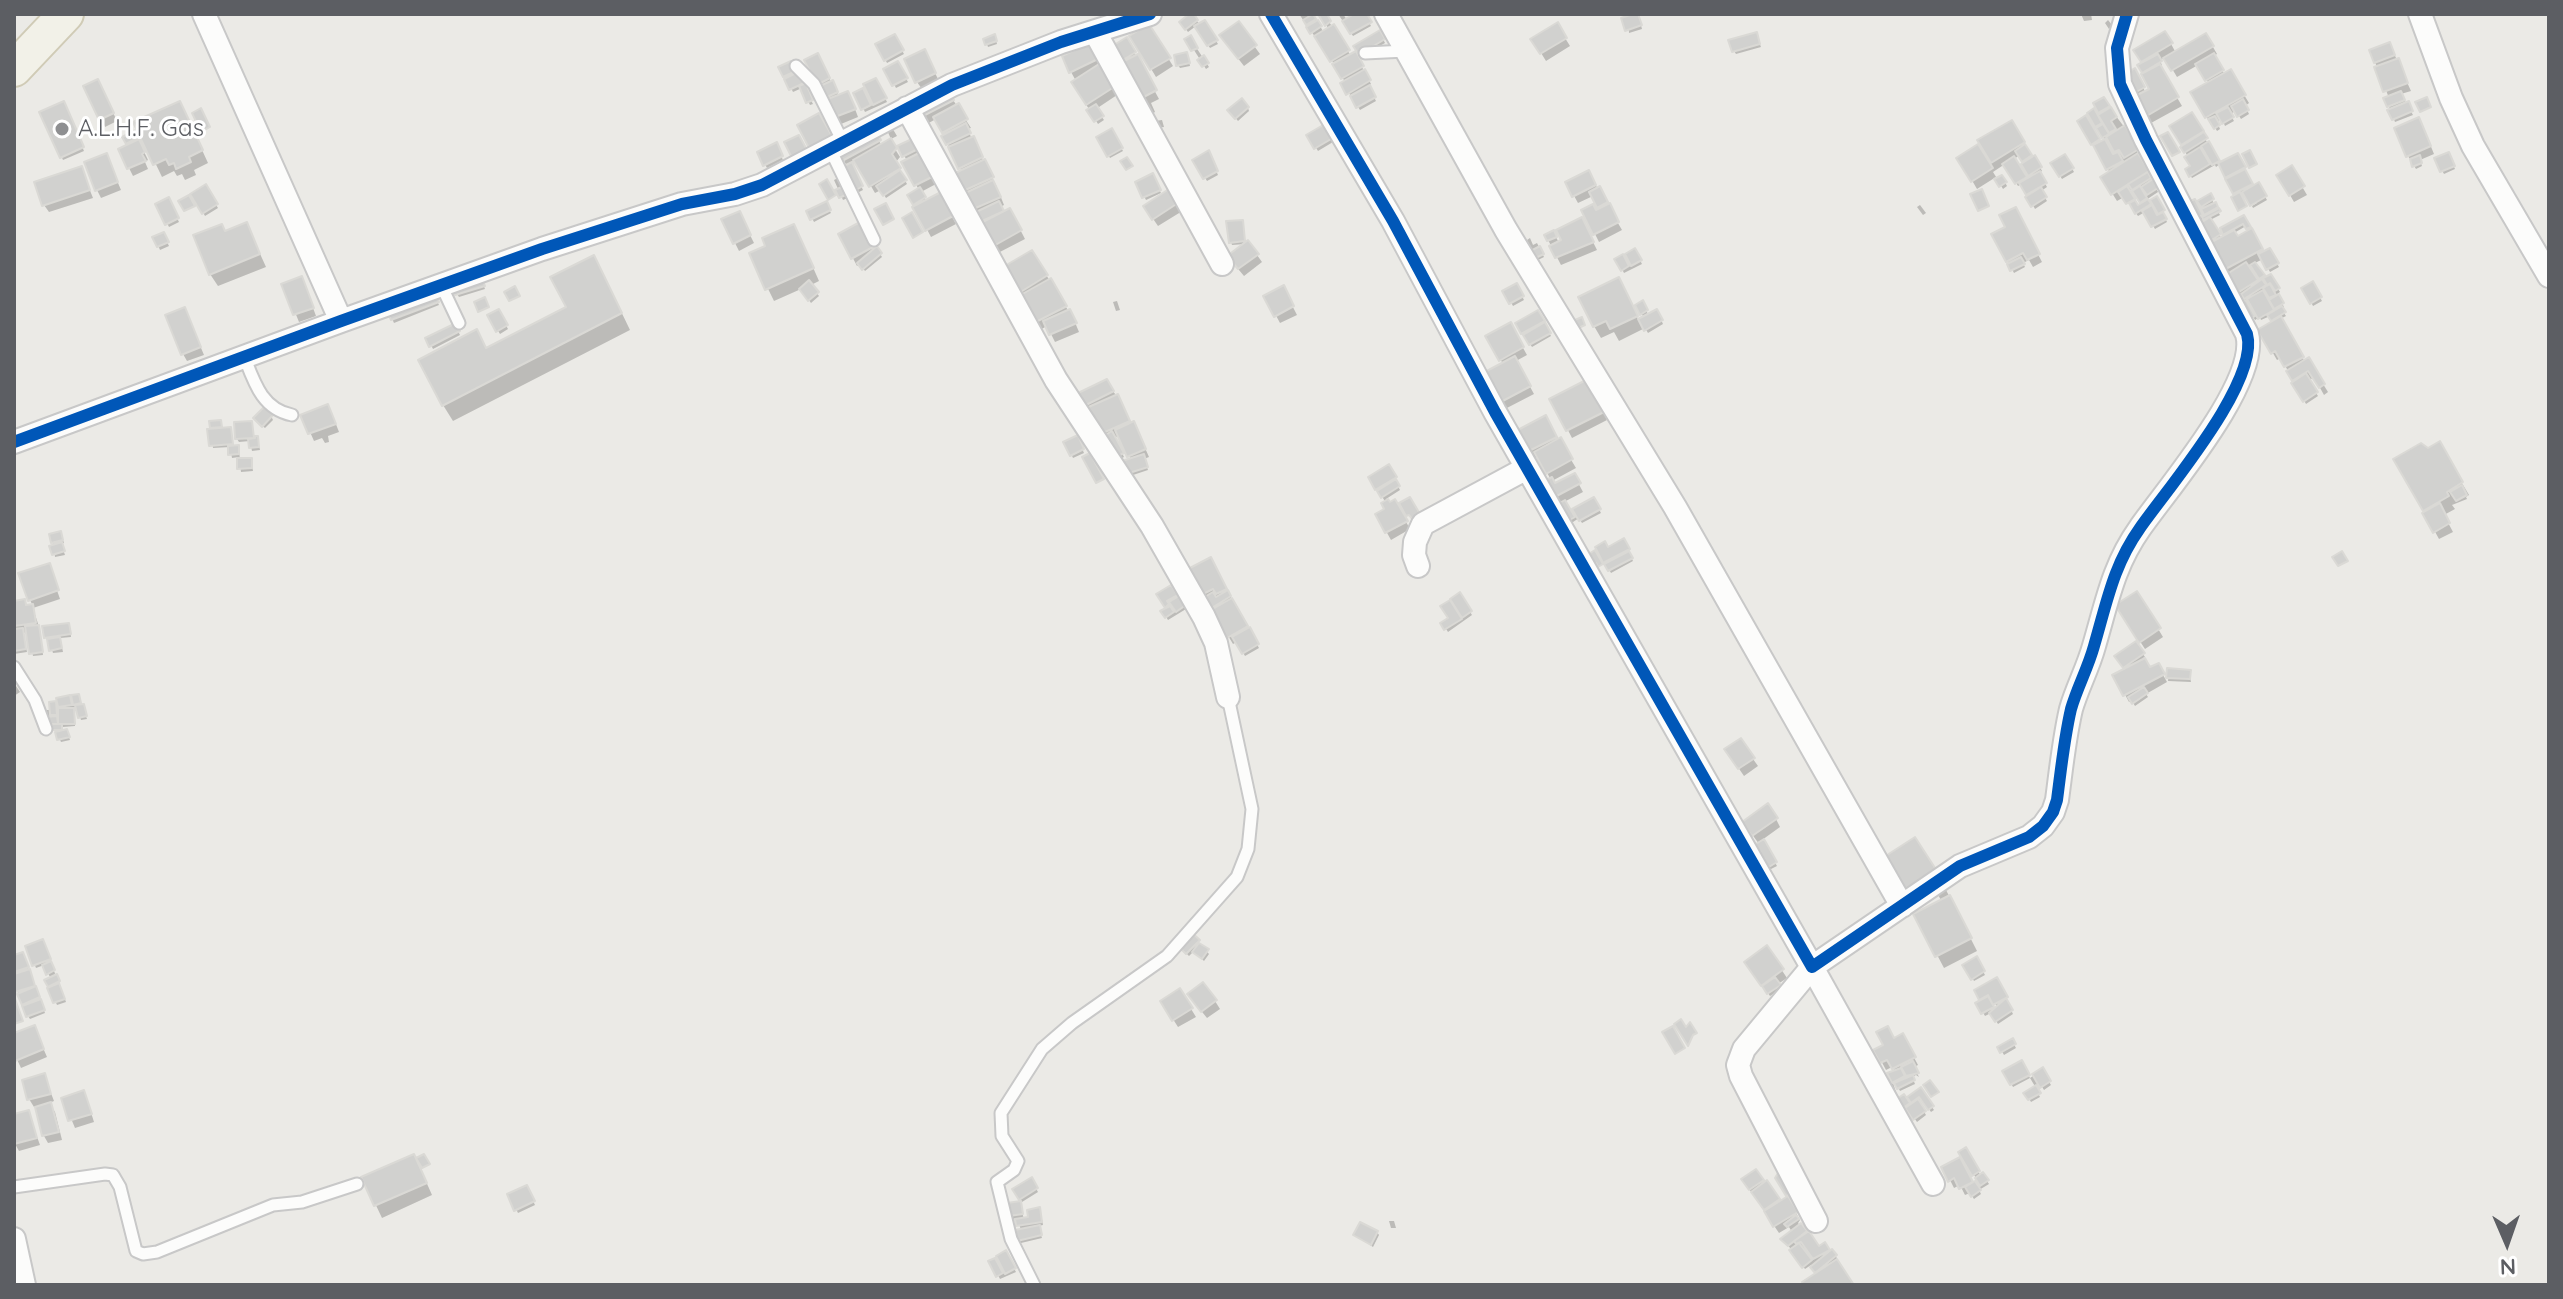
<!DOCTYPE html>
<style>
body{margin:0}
#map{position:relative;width:2563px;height:1299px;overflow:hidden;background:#ebeae6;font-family:Quicksand,sans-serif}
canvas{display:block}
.frame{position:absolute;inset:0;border:16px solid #5c5e63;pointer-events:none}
.north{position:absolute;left:2467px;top:1203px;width:80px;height:80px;-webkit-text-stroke:6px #fff;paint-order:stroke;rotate:178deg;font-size:22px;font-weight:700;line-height:32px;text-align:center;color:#5c5e63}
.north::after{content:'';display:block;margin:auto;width:28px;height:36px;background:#5c5e63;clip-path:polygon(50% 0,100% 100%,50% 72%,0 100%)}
</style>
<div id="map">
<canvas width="2563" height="1299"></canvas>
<div class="frame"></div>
<div class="north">N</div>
</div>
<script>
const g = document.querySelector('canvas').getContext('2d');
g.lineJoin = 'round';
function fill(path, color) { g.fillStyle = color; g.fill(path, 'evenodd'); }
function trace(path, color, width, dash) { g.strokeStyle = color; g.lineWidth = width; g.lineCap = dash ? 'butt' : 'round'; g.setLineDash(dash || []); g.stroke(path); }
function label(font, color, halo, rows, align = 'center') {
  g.font = font + ' Quicksand,sans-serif'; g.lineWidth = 6; g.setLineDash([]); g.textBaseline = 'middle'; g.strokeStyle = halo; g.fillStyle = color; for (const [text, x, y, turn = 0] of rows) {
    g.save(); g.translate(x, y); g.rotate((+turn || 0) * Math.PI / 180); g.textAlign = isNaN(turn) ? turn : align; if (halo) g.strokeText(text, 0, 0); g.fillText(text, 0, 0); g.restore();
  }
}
fill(new Path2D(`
 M1299,14H1313L1324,33L1329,30L1320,14H1324L1351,56L1355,54L1371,84L1368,86L1376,101L1360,110L1343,84L1345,82L1337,68Z
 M1338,14H1343L1347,20L1353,19L1350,14H1365L1371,26L1353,36Z
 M1628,14H1638L1642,29L1629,33Z
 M2081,14H2091L2092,20L2084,21Z
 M2108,20L2112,25L2109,29L2105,23Z
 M1197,21L1200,25L1204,22L1218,44L1210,48L1196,26L1188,32L1181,23Z
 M1238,24L1260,54L1244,66L1226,43Z
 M1557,25L1570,46L1546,61L1533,40Z
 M1148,26L1173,66L1156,77L1132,37Z
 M1380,33L1385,43L1362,56Z
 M2165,33L2176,53L2206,35L2217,54L2214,56L2225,75L2230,72L2249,103L2245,106L2249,114L2241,119L2236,111L2230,114L2234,121L2225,126L2222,119L2217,122L2220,129L2217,131L2213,124L2211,125L2193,93L2209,84L2198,65L2177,77L2165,57L2160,61L2162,65L2159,67L2182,106L2151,123L2135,96L2134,71L2146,93L2152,89L2140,66L2144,64L2136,51Z
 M894,37L904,54L887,63L878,45Z
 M1757,37L1761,47L1736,54L1734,51Z
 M1190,38L1209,67L1206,69L1187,39Z
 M996,40L997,44L988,47L987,44Z
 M1127,40L1159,99L1151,103L1155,112L1152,114L1147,105L1142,108L1120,65Z
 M1091,44L1102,67L1100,68L1117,95L1096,109L1104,120L1098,124L1073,83L1076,81L1071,72Z
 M2391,47L2411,91L2401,94L2413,115L2395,122L2386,99L2389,98L2375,62Z
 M817,56L839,96L852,101L858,117L841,124L807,61Z
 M1188,57L1190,66L1180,68L1178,65Z
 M928,59L939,81L922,89L917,82Z
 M790,63L813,104L810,105L802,88L793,92L781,68Z
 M897,63L908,82L896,88L886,69Z
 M876,80L887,102L865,112L856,94Z
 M102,89L117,121L105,127L101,119Z
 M948,92L971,128L967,129L996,185L1004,205L1000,207L1003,214L1010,210L1025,239L996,254L980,216L977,217L963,192L962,172L944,137L946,136L936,119L925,125L916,108Z
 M2103,99L2125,128L2158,192L2146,200L2154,213L2152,201L2156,199L2167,222L2155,229L2145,212L2138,216L2124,197L2117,201L2102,177L2110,173L2080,121L2093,111L2097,118L2102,115L2095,104ZM2092,124L2105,140L2108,138L2118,154L2113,157L2101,143L2090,125ZM2133,189L2143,204L2137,208L2130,190Z
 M63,104L84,151L63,160L42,113Z
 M1248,108L1249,111L1238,121L1232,114Z
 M186,115L208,163L194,170L196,175L185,180L182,174L177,176L174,171L162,177L136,123Z
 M2191,115L2220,164L2216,167L2215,165L2192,178L2187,170L2193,167L2172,126Z
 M1162,120L1164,127L1157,128L1155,121Z
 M2011,122L2033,159L2035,158L2042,171L2039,173L2047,187L2041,191L2047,201L2035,209L2022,184L2018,186L2005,164L1993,172L1998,180L2002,177L2007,186L2003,189L1996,177L1977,189L1959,158ZM2020,155L2032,178L2027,181L2014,159Z
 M891,126L897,136L891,139L886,128Z
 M2423,127L2434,154L2420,160L2422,166L2416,169L2408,156Z
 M1111,130L1123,151L1110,158L1098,138Z
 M135,133L148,160L145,162L148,169L133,176L120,150L129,146L125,138Z
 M875,134L882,146L890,141L900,157L895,163L907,184L886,198L881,190L875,193L857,162L851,165L863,190L859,192L840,152Z
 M1309,136L1338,139L1318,151Z
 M913,140L936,184L921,192L927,202L940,195L956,224L931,237L909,195L919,190L904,163L907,161L900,147Z
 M776,145L783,160L767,168L759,153Z
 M1208,153L1218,175L1207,181L1195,161Z
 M2448,154L2455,169L2444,174L2436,159Z
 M2065,156L2074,172L2062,179L2053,164Z
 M2237,156L2253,188L2258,185L2267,200L2253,208L2252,206L2257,203L2255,199L2244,192L2236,196L2221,164Z
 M110,164L121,190L101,198L97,190Z
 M81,168L93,198L49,212L44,205Z
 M2291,168L2307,195L2294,202L2279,176Z
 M1588,172L1622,230L1599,242L1595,234L1596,212L1600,210L1593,196L1578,203L1567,183Z
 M1152,176L1161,193L1146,200L1137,182Z
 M840,177L850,197L843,200L834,180Z
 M205,187L218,208L205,216L193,194Z
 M1171,190L1184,210L1158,226L1145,207Z
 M2210,196L2220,215L2210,220L2222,239L2226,236L2222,229L2243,218L2264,253L2269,250L2279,267L2270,272L2263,259L2247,267L2249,283L2251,286L2261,282L2265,289L2261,292L2274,308L2276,307L2266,289L2270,286L2266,279L2270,276L2280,292L2277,294L2284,307L2281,309L2286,316L2280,319L2305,362L2308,360L2328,392L2324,395L2314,377L2308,381L2318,396L2306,404L2281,358L2277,360L2260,331L2274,323L2270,316L2261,320L2260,317L2255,320L2231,276L2226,278L2209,246L2205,218L2198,221L2189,204L2199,212L2205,210L2200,201ZM2246,226L2250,232L2237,238L2234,233Z
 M168,200L179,222L169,227L158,205Z
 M826,204L831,213L814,222L809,212Z
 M1920,205L1926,213L1923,215L1917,207Z
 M2015,210L2042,262L2033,267L2029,260L2023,263L2025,267L2014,273L1994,235L2008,228Z
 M743,221L754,243L739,251L735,243Z
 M247,225L266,267L218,286L210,274L225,233Z
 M859,225L874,252L877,249L882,257L865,271L860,264L857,266L841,235Z
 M1243,225L1245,244L1232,245L1231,242Z
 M1586,228L1597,250L1561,265L1546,236L1554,233L1559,243Z
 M163,234L169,246L160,250L155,238Z
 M800,238L819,281L811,285L819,296L811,303L801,289L774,301L751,254Z
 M1530,238L1533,245L1537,243L1544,257L1534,262L1527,240Z
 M1635,251L1642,264L1624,273L1617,259Z
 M1032,252L1074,320L1079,332L1055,342L1047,326L1038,331L1023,296L1006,268Z
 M1257,255L1262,262L1244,276L1234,264Z
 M603,274L630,330L453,421L443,405L486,350L569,307Z
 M483,284L485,289L459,297L457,294Z
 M2312,284L2322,301L2313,306L2304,289Z
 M284,285L305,286L316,316L299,322Z
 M1516,285L1524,300L1513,306L1505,292Z
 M1283,288L1297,315L1280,323L1266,297Z
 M1625,292L1639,321L1644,318L1637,306L1642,303L1649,316L1657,311L1663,324L1648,333L1645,328L1619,341L1614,332L1601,338L1594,326Z
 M435,297L439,305L394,323L390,314Z
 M1117,301L1120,310L1116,311L1113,302Z
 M498,311L508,329L500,334L489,316Z
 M1538,313L1551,336L1532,347L1518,324Z
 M188,317L204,355L187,361L183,354Z
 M455,325L460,335L433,349L428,339Z
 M1510,325L1527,355L1516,361L1534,394L1503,410L1484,374L1503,364L1488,337Z
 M1106,381L1122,404L1131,425L1138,432L1149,457L1144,459L1148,470L1130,476L1128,473L1131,460L1120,435L1114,438L1124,457L1114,462L1076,396Z
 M1587,382L1607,420L1572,438L1552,399Z
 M332,414L339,432L328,436L329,442L325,443L322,438L314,441L303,416Z
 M271,416L273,420L265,428L258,422Z
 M1546,418L1576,468L1552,481L1554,485L1574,475L1583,492L1564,502L1570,512L1594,500L1601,513L1582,523L1579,518L1570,524L1557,506L1551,480L1538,456L1531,460L1517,432Z
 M211,423L222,425V429H230L233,448L237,447L239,450L240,460H251L253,471L241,472L239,457L232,458L230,447L213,448Z
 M251,423L254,438L258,441L260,450L252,451L250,441L239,442L237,439Z
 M1077,438L1084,453L1073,458L1066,443Z
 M2439,444L2469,495L2466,497L2467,499L2452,505L2455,509L2444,515L2453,532L2439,539L2396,460L2428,450Z
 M1388,467L1400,490L1386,499L1389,505L1395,502L1410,529L1391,540L1377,515L1387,510L1386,503L1370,477Z
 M62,537L64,543L61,544L65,555L55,557L53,542Z
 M1623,541L1633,561L1611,573L1597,548L1607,549Z
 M1210,560L1259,648L1245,656L1237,642L1233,644L1203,594Z
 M50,570L60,599L33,608L40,630L43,655L33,656L28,632L23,633L27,652L14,654V603L24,601L27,606H33L30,600Z
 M2137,594L2163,637L2145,649L2117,606Z
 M1159,595L1169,605L1177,596L1186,609L1168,620L1163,612L1168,609Z
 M1459,595L1472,615L1448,632L1443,624L1451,619L1443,607Z
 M45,628H70L71,637L60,638L63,652L53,653Z
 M2135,643L2145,657L2143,658L2149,670L2158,666L2167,682L2146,694L2148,697L2135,706L2132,701L2129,702L2115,676L2126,670L2117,656Z
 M2169,671L2189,672L2191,682L2168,681Z
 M14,683L20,692L14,696Z
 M78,696L87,719L81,720L77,706L72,708L75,713V726L63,727V732L68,734L70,740L61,742L54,727H49L44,710H51L55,703L61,713L59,700Z
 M1731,757L1753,759L1758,766L1744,776Z
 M1776,819L1780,827L1762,840L1777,866L1767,871L1759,844L1749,830Z
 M1945,888L1977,951L1944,968L1916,915L1942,902L1937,893Z
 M1198,942L1209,954L1204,961L1194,951L1189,956L1182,949Z
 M44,945L66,1002L57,1005L47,981L51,979L44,965L36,968L28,947Z
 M1767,948L1787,978L1778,984L1781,989L1770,996L1751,970Z
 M14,957L24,958L45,1013L30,1019L28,1016L14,983Z
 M1976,959L1985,975L1974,981L1965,965Z
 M1996,980L2013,1014L1998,1024L1991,1013L1985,1016L1978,1004L1983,1001L1976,991ZM1994,1002L1998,1008L1994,1012L1990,1004Z
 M1180,991L1196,1017L1178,1027L1162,1002Z
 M1215,1001L1220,1009L1207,1018L1194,1002Z
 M34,1027L47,1057L21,1068L14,1053V1035Z
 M1902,1035L1918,1065L1914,1067L1919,1077L1916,1075L1912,1077L1915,1084L1900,1091L1894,1079L1892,1080L1896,1092L1893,1094L1886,1081L1895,1071L1892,1067L1886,1070L1876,1051Z
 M2012,1041L2016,1048L2004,1055L2000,1048Z
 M2022,1063L2030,1078L2013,1087L2005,1072Z
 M2042,1070L2051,1085L2044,1090L2041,1085L2036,1089L2040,1097L2031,1102L2026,1093L2036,1088L2030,1078Z
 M44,1075L54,1101L49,1103L55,1112L62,1140L48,1143L44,1136L36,1106L34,1107L29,1099Z
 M1920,1090L1934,1110L1931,1112L1922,1099L1918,1102L1926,1115L1917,1122L1908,1109L1903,1112L1894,1103L1905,1101Z
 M63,1099L87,1100L94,1122L75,1128Z
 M28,1112L40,1145L19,1151L14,1142V1116Z
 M1965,1150L1981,1176L1983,1175L1989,1184L1979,1190L1981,1194L1974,1199L1970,1193L1965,1195L1960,1185L1954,1188L1944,1168L1960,1160L1972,1184L1977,1180L1961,1152Z
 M420,1168L432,1195L382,1218L363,1178Z
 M1756,1172L1780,1203L1789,1198L1777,1178L1794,1195L1788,1199L1800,1220L1798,1223L1818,1249L1824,1245L1830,1253L1832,1252L1836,1256L1837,1259L1836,1261L1851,1285H1806L1818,1274L1811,1265L1805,1269L1785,1241L1792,1232L1789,1227L1779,1233L1745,1183Z
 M1031,1180L1038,1192L1022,1202L1015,1190Z
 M526,1187L535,1205L518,1213L509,1195Z
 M1020,1203L1024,1220L1041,1213L1043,1225L1038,1226L1042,1238L1021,1243L1019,1240L1021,1230L1017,1218L1013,1219L1011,1216Z
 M1389,1221H1394L1396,1228H1391Z
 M1377,1232L1379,1235L1373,1247L1355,1235Z
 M1005,1253L1016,1272L1000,1279L991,1262Z`), '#0003');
const building = new Path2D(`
 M1189,14H1194L1198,20L1185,30L1179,22Z
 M1313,14L1316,19L1306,25L1303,20Z
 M1318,14H1327L1331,21L1325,26Z
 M1354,14H1367L1372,22L1350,34L1342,21Z
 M1633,14H1638L1642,25L1625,31L1621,18Z
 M1205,20L1218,40L1207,46L1194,26Z
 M1318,20L1322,26L1310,34L1306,27Z
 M1239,21L1257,45L1238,59L1219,35Z
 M1558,22L1567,38L1540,54L1530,39Z
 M1149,24L1171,58L1150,70L1129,36Z
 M1334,24L1350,50L1330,62L1314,36Z
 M1380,30L1385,39L1359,55L1353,46Z
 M2165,31L2173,43L2141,62L2133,50Z
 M1757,32L1760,44L1732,52L1728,40Z
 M2206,33L2214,46L2171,71L2163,58Z
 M895,34L904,50L884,61L875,44Z
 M995,34L997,41L985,45L983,39Z
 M1191,35L1198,48L1191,51L1184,39Z
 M1127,37L1136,52L1118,63L1109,48Z
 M1092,42L1100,58L1069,73L1062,56Z
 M2390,42L2395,55L2374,63L2369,50Z
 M925,49L936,73L915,83L904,59Z
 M1356,51L1364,66L1341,79L1332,64Z
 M1187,52L1190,63L1176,66L1174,55Z
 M818,53L830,78L817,85L804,60Z
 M2214,53L2224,70L2205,81L2195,64Z
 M1138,54L1157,90L1136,101L1118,64Z
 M2158,54L2162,61L2142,73L2137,65Z
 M1204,55L1209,63L1202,67L1197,60Z
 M2399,58L2408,83L2383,92L2374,67Z
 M791,61L796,71L783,77L778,67Z
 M898,61L908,78L892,86L883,69Z
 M1099,64L1114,87L1086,105L1071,82Z
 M2160,64L2179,97L2145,117L2133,97L2149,89L2141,74Z
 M2135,68L2145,87L2131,95L2121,76Z
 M1365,69L1371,80L1346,95L1340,83Z
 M2231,69L2246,95L2205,118L2190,92Z
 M798,72L804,83L789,90L784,79Z
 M876,78L887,98L873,105L863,84Z
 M98,79L114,113L99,120L83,86Z
 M833,80L838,92L825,98L820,86Z
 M806,83L813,100L806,103L799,86Z
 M1370,85L1376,97L1356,108L1350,96Z
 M863,88L871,105L861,110L853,93Z
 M948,89L954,100L919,118L913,107Z
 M848,91L856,109L835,117L828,99Z
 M2401,91L2405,100L2387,107L2383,98Z
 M2104,97L2110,106L2098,113L2093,103Z
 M2427,97L2431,107L2420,112L2415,102Z
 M1242,98L1249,107L1235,119L1227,110Z
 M2243,99L2249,110L2237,117L2231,106Z
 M64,101L84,147L60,158L39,112Z
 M180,101L203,150L189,157L191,162L176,169L174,163L169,165L166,159L153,165L133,122Z
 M2409,101L2413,111L2392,120L2387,110Z
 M959,103L968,119L942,133L933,117Z
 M1096,104L1104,116L1094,122L1086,110Z
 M2111,107L2117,117L2111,121L2116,129L2109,133L2098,115Z
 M2228,107L2234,117L2222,124L2216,113Z
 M201,108L210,127L201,132L192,113Z
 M2094,108L2102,123L2095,127L2087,113Z
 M2192,112L2204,131L2181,145L2169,126Z
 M819,113L832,136L809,148L797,125Z
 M2086,115L2100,139L2091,145L2077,121Z
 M2215,116L2220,125L2214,129L2208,119Z
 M2419,117L2431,146L2406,157L2394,128Z
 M2012,120L2025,142L1991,163L1977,140Z
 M1330,121L1338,135L1314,149L1306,135Z
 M966,123L971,133L946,145L941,136Z
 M2103,124L2109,134L2102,138L2096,128Z
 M2125,125L2139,149L2124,158L2119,150L2114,152L2106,137Z
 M1112,128L1123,148L1107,157L1096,137Z
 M136,130L139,137L126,144L122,137Z
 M876,131L881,140L842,161L837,152Z
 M2168,132L2180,152L2172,156L2160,136Z
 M2204,132L2208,138L2184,153L2180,147Z
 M799,135L807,150L792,158L784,142Z
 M974,136L983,157L958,169L948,147Z
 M891,138L897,148L892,154L901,168L869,187L853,160Z
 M914,138L920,148L902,157L897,146Z
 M139,139L145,152L142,154L146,161L127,169L118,149Z
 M2105,139L2113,154L2118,152L2123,161L2106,170L2093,145Z
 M2209,141L2220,161L2212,165L2201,146Z
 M777,142L783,156L763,166L757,152Z
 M1978,144L1993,168L1971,182L1956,158Z
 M2025,144L2032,155L2022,162L2015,151Z
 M2200,147L2210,164L2189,177L2185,169L2190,166L2184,157Z
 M1209,150L1218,171L1203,179L1192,160Z
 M2250,150L2257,164L2249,168L2242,154Z
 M921,152L934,176L914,186L901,162Z
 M2449,152L2455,166L2440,172L2434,158Z
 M107,153L118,182L95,191L84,162Z
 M2138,153L2149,171L2111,195L2100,177Z
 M2238,153L2246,167L2225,178L2218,163Z
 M2065,154L2074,168L2059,177L2050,163Z
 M2035,155L2042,167L2028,176L2021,164Z
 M2420,155L2422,163L2412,167L2410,159Z
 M2014,156L2027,177L2015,184L2002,164Z
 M1127,157L1133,166L1126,170L1120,161Z
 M985,159L994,177L961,192L953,174Z
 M852,162L863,186L856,190L844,166Z
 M2292,165L2305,186L2289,196L2276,175Z
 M82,166L90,190L42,206L34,182Z
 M2245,169L2253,184L2233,194L2225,179Z
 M900,170L907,180L883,196L876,186Z
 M1589,170L1596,185L1572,197L1565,182Z
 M2040,171L2047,183L2026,195L2019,183Z
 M2148,172L2151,178L2132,190L2128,184Z
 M1153,173L1161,190L1142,198L1135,182Z
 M2002,175L2007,182L1999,187L1994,179Z
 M827,179L836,195L828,200L819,184Z
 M2153,179L2158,188L2147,195L2141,187Z
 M993,180L1001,197L971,210L963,194Z
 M2259,182L2267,196L2250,206L2242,192Z
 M206,184L218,204L202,214L190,194Z
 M846,185L850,193L839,198L835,190Z
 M1600,186L1608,202L1597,208L1589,192Z
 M2127,186L2135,199L2126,204L2118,192Z
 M2140,186L2147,198L2140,203L2132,191Z
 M920,187L926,197L913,205L907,195Z
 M1172,187L1181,201L1152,220L1143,206Z
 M2041,187L2047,197L2031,207L2025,197Z
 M1982,189L1989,206L1978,211L1970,194Z
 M941,192L953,216L925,231L912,207Z
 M2240,192L2247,206L2238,211L2231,197Z
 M2211,193L2214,199L2201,207L2197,201Z
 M189,195L195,206L184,211L178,201Z
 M2157,196L2165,210L2158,214L2150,200Z
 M169,197L179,218L165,225L155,204Z
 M2148,199L2151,204L2135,214L2129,203L2135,200L2138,205Z
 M2195,199L2203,215L2194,219L2186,203Z
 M827,201L831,210L810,220L806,211Z
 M999,201L1004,211L980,222L976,212Z
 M2216,202L2218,207L2204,215L2201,209Z
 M886,203L894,219L883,225L874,209Z
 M1610,203L1619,222L1593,235L1581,210L1593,204L1596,210Z
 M2152,205L2157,215L2163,212L2167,219L2151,227L2142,211Z
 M2016,207L2040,254L2027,260L2023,253L2006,262L1991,234L2005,227L1999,215Z
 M1010,208L1022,230L990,248L977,225Z
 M2219,208L2221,211L2203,220L2202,217Z
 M740,211L751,235L733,244L721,219Z
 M912,212L923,232L913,238L902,218Z
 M2244,215L2251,227L2246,229L2243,224L2223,235L2220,228Z
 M1582,217L1594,242L1555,258L1549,246L1561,240L1556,230Z
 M2210,217L2221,234L2207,243L2196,226Z
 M1243,220L1245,241L1229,243L1226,221Z
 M247,222L260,254L209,275L193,235L222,224L225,231Z
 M860,222L873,247L851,259L838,234Z
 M794,224L814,268L765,290L749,253L765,246L762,238Z
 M2252,228L2263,249L2220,272L2206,245L2234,230L2238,236Z
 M1554,230L1557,237L1547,241L1544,235Z
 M164,232L169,242L157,247L152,237Z
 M1248,240L1259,254L1238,269L1227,256Z
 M877,246L882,253L862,270L857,263Z
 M1540,246L1544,254L1531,260L1527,253Z
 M1635,248L1642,260L1631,266L1625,254Z
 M2270,248L2279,263L2266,270L2258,254Z
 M1032,250L1048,275L1019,293L1003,267Z
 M1623,254L1629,266L1621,271L1614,259Z
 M594,255L622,313L442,406L418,360L477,329L486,348L566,307L550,277Z
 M2021,257L2025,264L2010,271L2007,264Z
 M2246,262L2258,280L2239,292L2227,274Z
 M2255,262L2265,275L2259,279L2250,265Z
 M2271,274L2280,288L2275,291L2270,283L2267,285L2263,278Z
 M302,276L314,308L293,315L281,284Z
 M1619,277L1638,316L1610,329L1606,321L1593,327L1578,297Z
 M482,278L485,286L455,295L453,288Z
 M1051,278L1067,306L1032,324L1017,297Z
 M2262,279L2266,285L2244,299L2241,294Z
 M809,280L819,292L808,301L799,289Z
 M2313,281L2322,297L2310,304L2301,288Z
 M1517,283L1524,296L1509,304L1502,291Z
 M2270,284L2276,295L2269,298L2263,288Z
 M1284,285L1294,306L1274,317L1263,296Z
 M515,286L520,296L509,301L504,292Z
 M2263,290L2274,310L2258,319L2247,299Z
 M436,294L439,302L391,320L388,313Z
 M2279,294L2284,303L2274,309L2269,300Z
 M485,297L489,307L478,312L474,302Z
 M1643,300L1648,310L1640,315L1635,305Z
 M2246,300L2255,316L2252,318L2243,302Z
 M2282,306L2286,312L2271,321L2267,315Z
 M185,307L201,347L181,355L165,315Z
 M499,309L508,325L496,332L487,315Z
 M1070,309L1077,323L1049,335L1043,321Z
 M1657,309L1663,320L1644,331L1638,319Z
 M1538,310L1545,321L1521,334L1515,323Z
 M2281,316L2304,357L2284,367L2275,351L2271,354L2257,330Z
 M1582,317L1585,325L1572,331L1568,323Z
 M1511,322L1524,347L1499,361L1485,336Z
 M1545,322L1551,333L1529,345L1523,335Z
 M456,323L460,331L429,347L425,338Z
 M1515,356L1531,386L1497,404L1481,374Z
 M2309,357L2325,384L2319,388L2308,371L2292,381L2286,371Z
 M2306,373L2318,392L2303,402L2291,383Z
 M1107,379L1114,391L1080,408L1074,395Z
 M1588,379L1604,412L1566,431L1549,399Z
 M1118,394L1130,421L1096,436L1084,409Z
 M328,404L336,424L308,434L300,415Z
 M264,407L273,415L262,427L253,418Z
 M1546,415L1557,437L1525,453L1514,432Z
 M221,420L222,427L210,428L209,421Z
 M252,421L254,438L235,439L234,422Z
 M1134,421L1146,449L1127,457L1115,430Z
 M231,427L233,444L209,446L207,429Z
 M1112,431L1124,453L1110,460L1099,439Z
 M1078,435L1084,449L1070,456L1063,442Z
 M255,436H258L259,447L249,448L248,439L255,438Z
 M1561,437L1573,459L1546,474L1534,452Z
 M2440,441L2463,482L2447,492L2449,496L2423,511L2393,459L2421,443L2428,448Z
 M239,445V454L228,455V446Z
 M1090,453L1104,479L1096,483L1082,457Z
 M1144,454L1148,467L1126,474L1122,461Z
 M237,458H252V468L237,469Z
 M1389,464L1397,477L1375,490L1368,477Z
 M1575,473L1581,483L1551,499L1542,482L1552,477L1555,483Z
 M1396,479L1400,486L1381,498L1377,491Z
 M2462,485L2467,495L2456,501L2450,492Z
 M1410,497L1420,514L1412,519L1409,515L1406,516L1399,503Z
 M1594,497L1601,509L1579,521L1572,509Z
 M1388,499L1390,502L1395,499L1408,521L1385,533L1375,514L1384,509L1381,503Z
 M1565,500L1575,517L1566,522L1556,505Z
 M2440,503L2450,523L2433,533L2422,513Z
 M61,531L63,540L51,543L49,534Z
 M1624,538L1630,549L1603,563L1595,547L1605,541L1608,547Z
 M62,542L65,551L52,555L49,546Z
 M1595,550L1603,564L1598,567L1596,563L1592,565L1587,555Z
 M1629,551L1633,558L1608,571L1604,564Z
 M2342,551L2348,561L2338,566L2332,557Z
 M1211,557L1227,589L1216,594L1213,589L1201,595L1188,569Z
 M50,563L59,590L28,601L18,573Z
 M1171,585L1178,595L1167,601L1169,604L1165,608L1156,594Z
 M1228,590L1231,596L1210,609L1203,598L1213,592L1216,597Z
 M2137,591L2161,628L2139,643L2115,605Z
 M1460,592L1472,611L1462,618L1450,599Z
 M1179,596L1186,605L1176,612L1169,602Z
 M1232,598L1248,626L1227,638L1211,610Z
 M25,599L26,605L33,604L36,623L14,626V601Z
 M1450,600L1462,619L1444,630L1440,623L1448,618L1440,606Z
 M1170,606L1174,612L1165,618L1160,611Z
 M69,623L71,634L44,638L42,626Z
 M39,625L43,652L29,654L25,626Z
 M1250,627L1259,644L1242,654L1232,637Z
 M23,628L26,649L14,651V629Z
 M60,637L62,648L49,651L47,639Z
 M2136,641L2145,653L2123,668L2114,656Z
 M2145,658L2150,667L2159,663L2165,674L2123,696L2112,675Z
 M2167,668L2191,670L2190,679L2166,678Z
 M2144,687L2148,693L2132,704L2128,697Z
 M79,694L81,703L73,705L71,695Z
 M70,695L72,705L58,707L56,698Z
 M56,701L57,715H50L49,702Z
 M84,704L87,716L78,718L75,705Z
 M58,708H74L75,724H58Z
 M57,716L58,724H45V717Z
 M52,724H62V730H52Z
 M67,729L70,737L57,740L55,732Z
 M1741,738L1755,758L1738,769L1724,749Z
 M1768,803L1778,818L1752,836L1742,822Z
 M1915,837L1937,871L1906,891L1884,857Z
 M1764,839L1777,862L1764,870L1751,847Z
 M1950,895L1972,938L1935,957L1913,914Z
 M1191,932L1200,940L1186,954L1178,946Z
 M43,939L51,959L32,966L25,946Z
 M1199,943L1209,949L1202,959L1192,952Z
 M1767,945L1784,969L1761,986L1744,962Z
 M23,952L29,967L14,972V955Z
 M1977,956L1985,971L1971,980L1962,965Z
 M51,961L55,970L46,975L42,965Z
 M30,969L35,986L15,992L14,974Z
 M57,974L60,981L48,987L44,980Z
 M1775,977L1781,985L1767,994L1762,986Z
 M1997,977L2008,997L1993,1005L1988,995L1979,1000L1974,990Z
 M1203,982L1217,1000L1201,1012L1187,994Z
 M59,983L65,999L53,1003L47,988Z
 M36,986L40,997L22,1005L17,994Z
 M1180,988L1193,1008L1172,1021L1160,1001Z
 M14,996L23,1021L14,1024Z
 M1988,996L1994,1007L1981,1014L1975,1003Z
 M2006,998L2013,1010L1995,1022L1989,1013Z
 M41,999L45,1010L26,1017L22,1006Z
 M1681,1019L1686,1027L1690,1022L1697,1033L1693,1035L1688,1046L1674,1024Z
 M35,1025L44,1049L15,1061L14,1033Z
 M1673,1026L1685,1048L1675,1054L1662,1032Z
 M1888,1026L1894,1038L1903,1033L1916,1057L1892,1069L1887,1060L1880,1063L1873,1050L1883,1045L1876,1032Z
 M2013,1038L2016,1044L2000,1053L1997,1047Z
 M2022,1060L2030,1075L2010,1085L2002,1071Z
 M1913,1061L1919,1073L1906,1076L1901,1067Z
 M2043,1067L2051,1081L2040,1088L2032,1074Z
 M1901,1068L1905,1076L1892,1083L1887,1073Z
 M45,1073L51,1094L27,1100L22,1080Z
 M1913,1075L1915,1080L1897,1089L1894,1083Z
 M1930,1080L1939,1092L1931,1097L1923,1085Z
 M2036,1085L2041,1093L2028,1100L2023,1093Z
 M1921,1087L1934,1106L1928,1110L1919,1097L1911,1103L1907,1097Z
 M84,1090L92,1114L68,1121L61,1098Z
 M1904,1094L1910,1103L1903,1108L1910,1118L1903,1122L1891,1103Z
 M1918,1099L1926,1111L1913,1120L1905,1108Z
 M51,1102L59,1132L42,1136L35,1107Z
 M29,1110L37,1138L14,1144V1114Z
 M1966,1147L1980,1171L1972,1176L1958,1152Z
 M414,1154L427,1183L374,1206L361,1177Z
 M424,1154L430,1164L422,1168L416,1158Z
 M1960,1157L1973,1182L1959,1189L1954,1178L1948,1182L1941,1167Z
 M1781,1168L1795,1191L1786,1196L1775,1178Z
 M1756,1169L1764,1180L1749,1190L1741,1179Z
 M1983,1172L1989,1180L1980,1186L1975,1178Z
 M1032,1177L1038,1188L1019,1200L1012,1189Z
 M1767,1180L1780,1199L1764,1210L1751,1192Z
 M1975,1181L1981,1190L1971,1197L1965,1187Z
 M527,1185L535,1201L514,1211L507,1194Z
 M1788,1196L1798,1212L1773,1227L1764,1211Z
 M1021,1201L1023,1214L1009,1216L1007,1203Z
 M1040,1207L1042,1222L1016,1226L1015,1219L1028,1217L1027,1210Z
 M1796,1215L1799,1219L1787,1227L1784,1224Z
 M1360,1222L1378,1231L1371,1245L1353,1235Z
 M1801,1223L1807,1231L1788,1246L1780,1239Z
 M1040,1225L1042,1235L1017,1241L1015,1230Z
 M1809,1231L1819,1246L1825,1242L1830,1250L1813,1259L1801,1242L1796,1244L1794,1241Z
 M1799,1243L1812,1260L1802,1268L1789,1250Z
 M1832,1249L1837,1255L1815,1273L1810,1267Z
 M1006,1250L1016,1268L1005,1274L996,1256Z
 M995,1258L1003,1273L996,1277L988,1261Z
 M1837,1259L1854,1285H1803L1802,1282Z`);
fill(building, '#d1d1cf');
trace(building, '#dad9d5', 2);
const service = new Path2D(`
 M1365,53L1406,51
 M796,66L814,84L843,142
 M830,149L874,240
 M441,285L459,323
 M244,356C254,382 262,409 292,415
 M14,667L35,700L46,729
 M14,1187L105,1174L113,1175L120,1187L136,1251L143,1254L157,1252L273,1205L302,1202L357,1184
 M1034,1285L1011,1239L997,1182L1014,1170L1018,1161L1002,1136L1001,1113L1042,1049L1072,1023L1167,956L1237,877L1248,849L1252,809L1228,697`);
const minor = new Path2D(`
 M204,14L341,321
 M1271,14L1393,221L1495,412L1812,967L1960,866L2029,837L2043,826L2053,812L2057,800C2061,770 2064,739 2071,709C2077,688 2088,668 2094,646C2107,602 2113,566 2140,528C2168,488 2260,381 2247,334L2146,140L2120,84L2117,48L2127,14
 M1386,14L1506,230L1675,507L1902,906
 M2420,14L2451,98L2473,146L2549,276
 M1095,32L1222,264
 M907,108L1056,380L1152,526L1204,617L1216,643L1228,697
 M14,442L341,321L542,249L682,204L735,194L762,185L952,85L1061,42L1150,14
 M1418,566L1414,555L1415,542L1423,524L1527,468
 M1816,1221L1741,1076L1738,1065L1744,1049L1812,967L1933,1184
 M14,1239L24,1285`);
const primary = new Path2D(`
 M14,69L66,14`);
trace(service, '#c8c8c8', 15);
trace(minor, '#c8c8c8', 26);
trace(primary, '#d0cbb6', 38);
trace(service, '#fcfcfb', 11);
trace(minor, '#fcfcfb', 22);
trace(primary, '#f2f1e8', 34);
trace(new Path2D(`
 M1271,14L1393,221L1495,412L1812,967L1960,866L2029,837L2043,826L2053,812L2057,800C2061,770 2064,739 2071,709C2077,688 2088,668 2094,646C2107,602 2113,566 2140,528C2168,488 2260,381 2247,334L2146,140L2120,84L2117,48L2127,14
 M14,442L341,321L542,249L682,204L735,194L762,185L952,85L1061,42L1150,14`), '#0057b8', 12);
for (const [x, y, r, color] of [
 [62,129,8,"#8e8f91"]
]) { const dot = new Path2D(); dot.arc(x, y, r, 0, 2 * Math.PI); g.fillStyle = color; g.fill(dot); trace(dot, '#fff', 3); }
label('24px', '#5c5e63', '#fff', [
 ["A.L.H.F. Gas",78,129]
], 'left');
</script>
